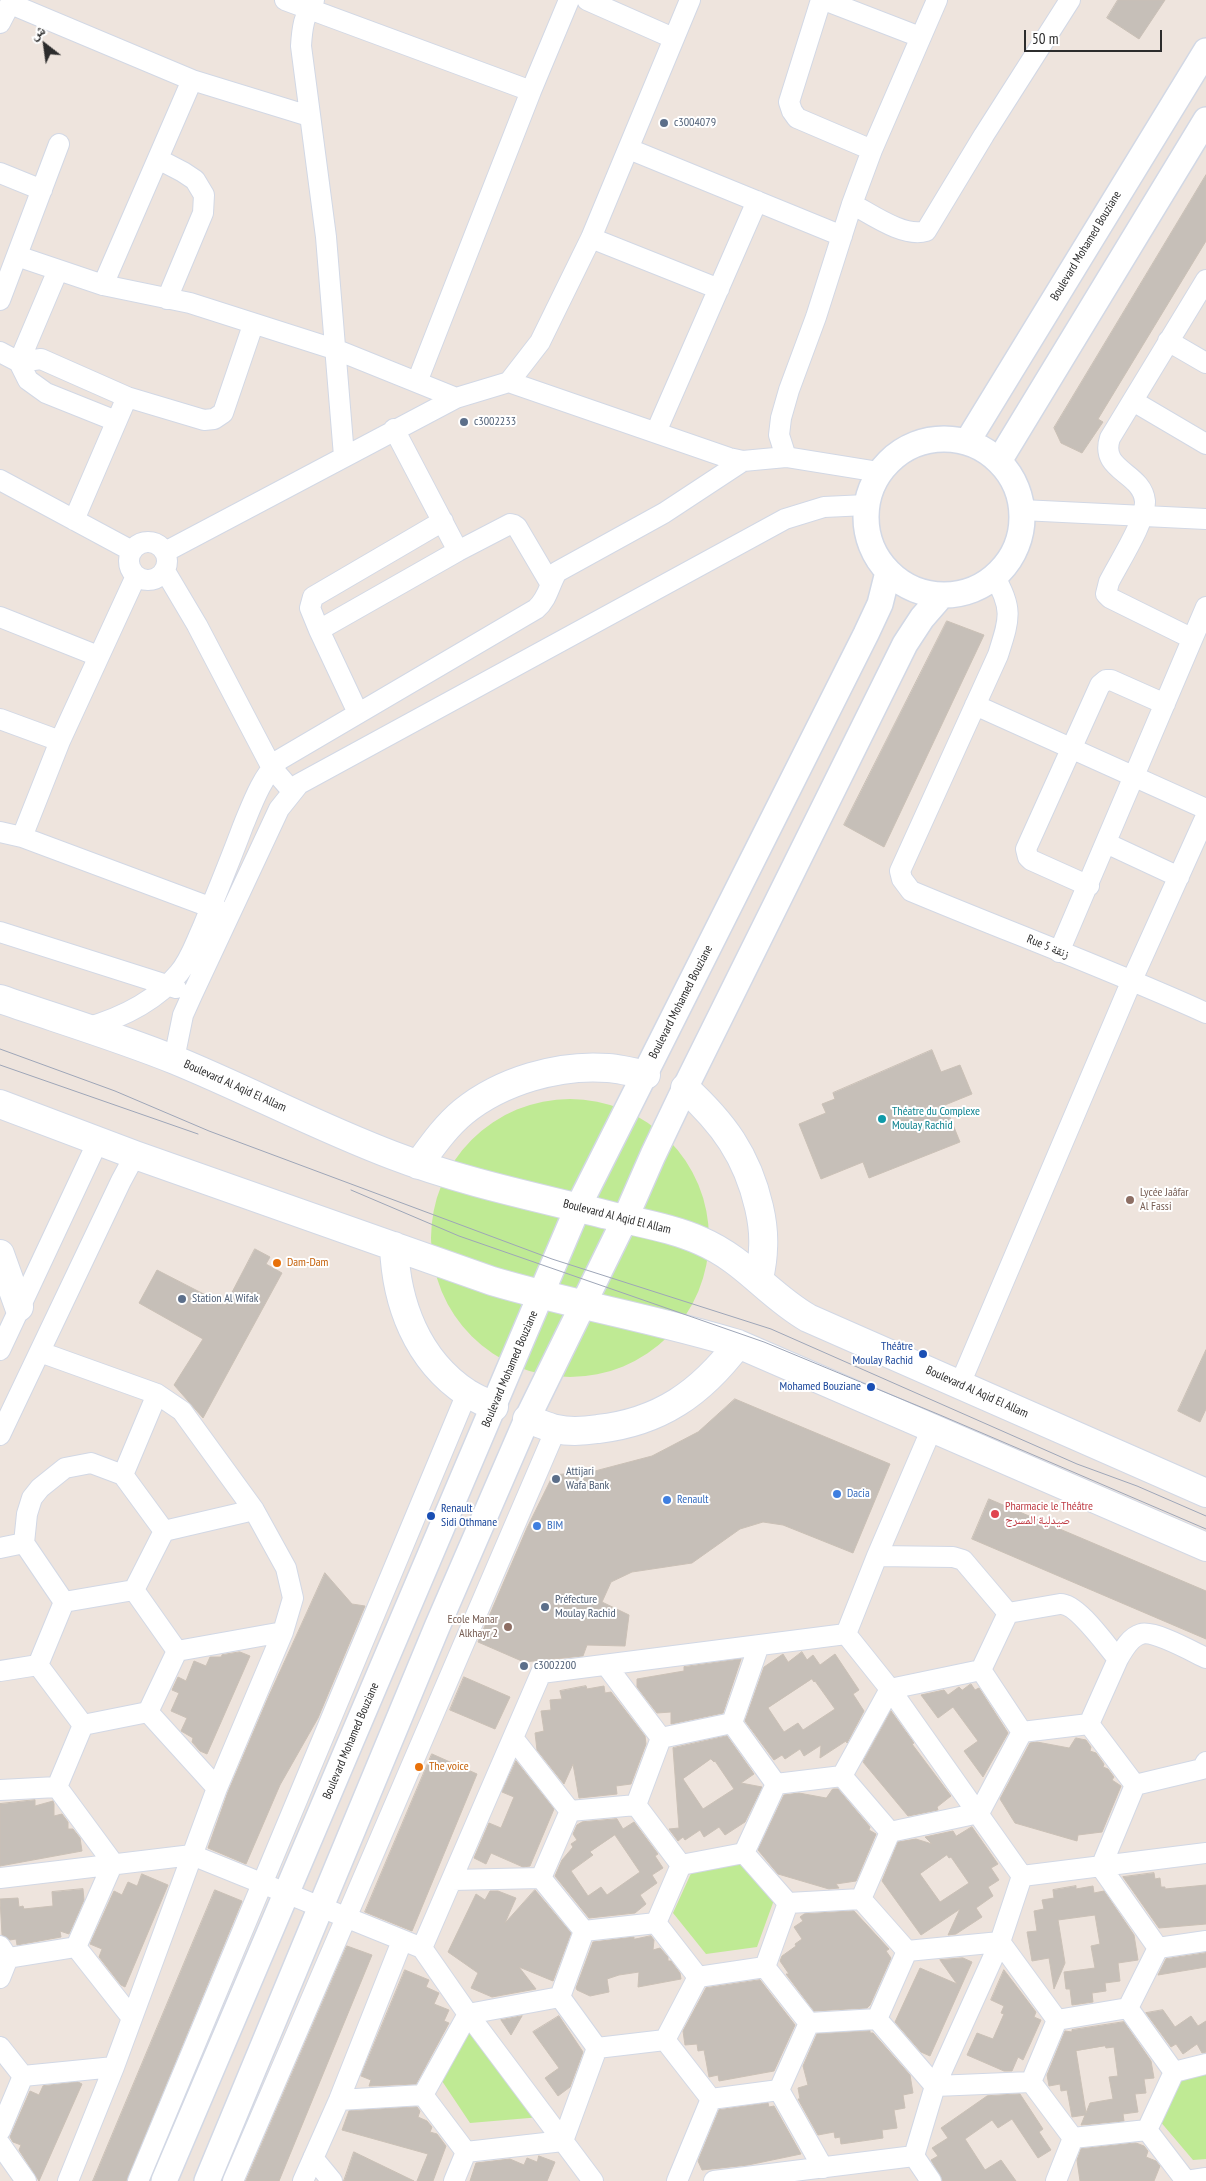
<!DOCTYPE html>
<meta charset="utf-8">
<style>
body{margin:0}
#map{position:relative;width:1206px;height:2181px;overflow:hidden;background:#eee4dd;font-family:"PT Sans Narrow","Noto Naskh Arabic",sans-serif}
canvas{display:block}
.north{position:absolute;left:20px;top:20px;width:50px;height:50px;-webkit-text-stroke:4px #fff;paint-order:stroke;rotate:330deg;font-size:14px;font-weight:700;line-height:20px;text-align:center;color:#2c2c2c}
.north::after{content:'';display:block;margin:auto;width:18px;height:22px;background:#2c2c2c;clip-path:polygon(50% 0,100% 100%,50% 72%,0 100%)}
.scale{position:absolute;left:1024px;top:30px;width:138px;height:22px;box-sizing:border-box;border:2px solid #2c2c2c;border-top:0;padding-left:6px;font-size:15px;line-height:18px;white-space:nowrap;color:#2c2c2c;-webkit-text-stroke:4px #fff;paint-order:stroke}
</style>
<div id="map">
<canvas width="1206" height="2181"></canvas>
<div class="north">ش</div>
<div class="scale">50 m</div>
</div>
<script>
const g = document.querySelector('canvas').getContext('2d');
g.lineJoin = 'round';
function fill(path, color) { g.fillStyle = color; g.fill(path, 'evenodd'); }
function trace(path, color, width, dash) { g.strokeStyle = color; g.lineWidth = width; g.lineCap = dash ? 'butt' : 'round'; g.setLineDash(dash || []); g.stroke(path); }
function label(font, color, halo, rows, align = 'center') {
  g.font = font + ' "PT Sans Narrow","Noto Naskh Arabic",sans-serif'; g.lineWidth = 4; g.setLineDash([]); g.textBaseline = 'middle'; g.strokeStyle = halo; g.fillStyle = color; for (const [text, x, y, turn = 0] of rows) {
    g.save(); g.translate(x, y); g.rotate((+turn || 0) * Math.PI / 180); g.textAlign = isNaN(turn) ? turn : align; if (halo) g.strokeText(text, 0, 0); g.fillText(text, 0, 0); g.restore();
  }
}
fill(new Path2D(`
 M431 1238a139 139 0 1 1 278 0a139 139 0 1 1-278 0Z
 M743,1859L774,1900L757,1947L706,1954L673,1913L693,1869Z
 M469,2021L541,2117L470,2123L438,2075Z
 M1206,2071V2159L1193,2160L1159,2120L1180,2076Z`), '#bfea94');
const building = new Path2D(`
 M1118,0H1165L1139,39L1107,18Z
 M1206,175V241L1098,419L1103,422L1082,453L1061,443L1054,428Z
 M947,621L984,635L884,847L844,825Z
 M932,1050L941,1072L960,1065L972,1094L945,1105L960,1142L869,1178L863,1162L821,1179L799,1124L826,1113L822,1104L835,1099L833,1093Z
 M255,1249L270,1257L266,1264L282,1273L203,1418L174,1385L203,1339L139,1303L157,1270L225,1305Z
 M1206,1350V1409L1200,1422L1178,1411Z
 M735,1399L890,1464L853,1553L783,1525L763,1522L740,1529L692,1563L632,1572L611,1582L602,1602L629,1615L625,1646L587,1645L583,1656L524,1662L478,1642L527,1528L553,1475L595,1471L652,1456L698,1432Z
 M989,1499L1206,1591V1639L972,1539Z
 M325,1573L352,1604L365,1606L318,1718L280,1785L246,1864L208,1848L228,1792L268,1698Z
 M240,1652L250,1656L207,1754L200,1751L192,1742L193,1738L181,1731L187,1718L171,1711L179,1693L172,1690L178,1677L186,1681L194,1661L206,1666L210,1657H221L222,1655Z
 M802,1652L807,1660L813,1655L820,1665L835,1654L859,1690L853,1694L864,1711L847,1743L846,1741L820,1758L821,1745L804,1756L800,1749L785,1759L782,1755L774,1760L745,1721L764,1667L783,1654L788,1662ZM812,1679L814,1682L815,1681L835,1709L803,1730L798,1723L784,1732L768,1708Z
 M741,1659L723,1713L671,1724V1712L657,1713L637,1687V1679L684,1671V1667Z
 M464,1677L510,1697L495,1729L450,1710Z
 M971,1684L975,1690L979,1688L1008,1733L983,1777L964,1751L978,1741L953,1707L938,1718L921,1695L944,1690L948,1695L959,1687L962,1690Z
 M586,1686L587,1689L604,1686L605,1693L611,1692L645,1736L646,1744L631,1784L616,1786L617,1794L579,1798L573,1764L564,1784L537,1750L535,1733L544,1731L541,1711L551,1710L550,1700L562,1699L560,1691Z
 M891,1711L914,1743L912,1744L951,1796L937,1807L938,1810L908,1816L863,1762Z
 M727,1736L754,1774L741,1783L762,1787L745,1822L725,1835L719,1827L704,1837L700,1830L685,1840L683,1837L678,1841L669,1829L679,1828L673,1748ZM711,1759L714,1762L715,1761L734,1789L703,1809L683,1779Z
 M1076,1738L1086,1740L1091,1747L1090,1751L1096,1753L1104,1764L1103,1767L1108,1769L1114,1777L1112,1780L1121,1786L1102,1832L1078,1835L1077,1841L1015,1823L1000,1799L1030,1743L1037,1742L1069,1748Z
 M432,1754L477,1774L412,1931L365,1912Z
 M516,1761L554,1809L530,1866L523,1867L491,1853L486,1864L474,1858L489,1823L501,1828L514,1797L502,1792Z
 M833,1789H838L870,1827L869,1830L876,1834L856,1881L836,1884L839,1888L829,1889L778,1874L758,1850L784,1795L799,1793L826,1798Z
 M35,1800V1806L53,1801L54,1804V1816L62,1814L68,1822V1829H73L80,1838L82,1851L0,1866V1804Z
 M617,1819L623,1829L634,1822L658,1854L655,1856L663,1868L652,1875L657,1883L640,1895L646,1904L635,1913L589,1918L555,1876L562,1860L573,1847L571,1844L577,1840L573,1834L577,1825L582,1822ZM615,1835L640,1872L607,1895L601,1887L588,1896L571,1871L593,1855L590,1852Z
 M972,1827L998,1864L991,1868L999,1880L988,1887L993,1896L976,1908L982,1917L956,1934L948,1935L960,1909L921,1935L882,1881L898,1842L916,1839L932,1844L925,1837L953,1831L956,1836ZM947,1855L949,1858L951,1857L969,1883L940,1902L920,1874Z
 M1154,1873L1155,1879L1160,1878L1161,1887H1165V1889L1206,1885V1924L1159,1928L1123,1877Z
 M142,1874L168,1885L125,1987L121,1985L99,1957L102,1949L90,1944L114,1891L122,1895L128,1882L137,1886Z
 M1076,1886V1889L1093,1886L1094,1893L1104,1891L1134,1935L1138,1960L1118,1963L1120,1981L1105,1983L1106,1991L1092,1993L1093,2002L1072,2005L1070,1989H1066L1064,1972L1095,1968L1091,1946L1100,1944L1095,1915L1058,1920L1065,1963L1054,1989L1049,1958L1032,1961L1027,1932L1037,1931L1034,1911L1044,1909L1042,1900L1054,1898L1053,1890Z
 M83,1889L84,1900L69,1934L60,1931L61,1937L17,1945L16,1939L10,1940L2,1935L0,1899L18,1898L19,1907L23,1906L24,1909L53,1906L52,1892Z
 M215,1890L242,1901L126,2181H93Z
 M535,1890L571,1933L553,1981L519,1967L536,1989L492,1997L471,1988L478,1973L448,1952L476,1894L485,1900L490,1891H498L516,1898L505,1923Z
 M854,1911L889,1949L886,1951L891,1958L870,2005L867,2008L814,2011L786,1974H789L780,1961L782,1956L796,1946L795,1944L802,1939L794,1927L803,1921L800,1917L804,1914Z
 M651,1936L654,1940L653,1950L660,1948L668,1957V1961H671L680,1973L681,1979L638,1987L639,1972L619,1975L607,1979L609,1992L590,1996L577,1990L576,1988L593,1942L634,1937V1939Z
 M347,1946L372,1955L279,2181H246Z
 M1206,1953V1967L1158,1975L1166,1959Z
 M963,1958L972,1962L930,2056L921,2052L895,2022L920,1968L957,1984L940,1960Z
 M405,1970L429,1980L426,1987L439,1993L434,2004L449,2010L444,2021L449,2023L416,2084L369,2086L371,2080L361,2076Z
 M1004,1970L1036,2012L1034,2017L1041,2020L1023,2060L1018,2057L1012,2071H1004L967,2055L977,2033L993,2039L1004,2014L1001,2013L1004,2006L991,2000Z
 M760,1980L795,2025L774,2071L719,2081L718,2075L709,2077L704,2050L698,2051L697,2044L685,2045L683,2031L706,1988Z
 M1163,2010L1175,2027L1191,2016L1198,2026L1206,2021V2052L1202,2053L1197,2044L1183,2054L1176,2044L1171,2047L1146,2013Z
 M522,2016L511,2035L501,2020Z
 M559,2016L583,2052L570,2087L558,2096L545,2078L559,2068L533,2032Z
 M1124,2022L1151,2061L1154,2078L1144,2079L1146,2093L1135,2094L1138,2112L1123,2114L1124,2121L1081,2125L1085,2115L1072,2117L1067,2090L1061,2091L1060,2084L1049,2086L1047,2075L1065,2031L1072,2032V2030ZM1105,2046L1106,2048L1114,2047L1118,2076L1109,2077L1113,2099L1090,2103L1086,2113L1076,2051Z
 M870,2031V2033H873L910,2075L913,2093L903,2095L905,2108L894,2110L897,2128L882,2130L883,2138L841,2144L840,2137L835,2138L834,2132L818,2135L798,2099H800L798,2088L808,2085L803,2066L817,2034Z
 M78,2082L82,2084L39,2181L19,2150L21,2145L13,2142L10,2137L30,2091L39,2095L43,2086Z
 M1020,2094L1043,2129L1039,2132L1051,2150L1038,2158L1012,2119L998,2128L992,2120L965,2139L985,2170L1001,2160L1016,2181H943L931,2160L938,2156L932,2148L948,2138L941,2128L987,2096Z
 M768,2103L769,2107L774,2106L801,2154L748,2165L702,2170L698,2161L719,2110Z
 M417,2107L420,2111L418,2117L427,2121L432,2127L430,2132L437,2134L446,2146L433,2181H417L428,2154L342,2130L349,2111Z
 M1136,2143L1144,2146L1148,2151L1146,2157L1156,2161L1160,2166L1154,2181H1080L1077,2160L1081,2149Z
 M354,2152L414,2181H344Z
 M539,2156L555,2162L547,2181H470L476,2163L510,2159L524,2165L527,2158L537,2162Z`);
fill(building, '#c6bfb8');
trace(building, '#cac0b6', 1);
const minor = new Path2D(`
 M285,0L531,91
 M314,0C304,14 302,29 301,46L326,237L344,456
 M587,0L673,38
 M821,0L789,102L792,111L797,118L872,150
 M824,0L920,37
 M11,4L192,80L309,116
 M0,23L12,0
 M629,149L842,236
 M158,159L183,172L195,180L204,195L203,213L167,299
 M0,173L42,190
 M852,204C871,214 904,238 926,231L984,135L1070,0
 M591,238L719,289
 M17,256L103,285L190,303L337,350L456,398L509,382L729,458L743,461L786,457L879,472
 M103,285L192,80
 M0,300L59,144
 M1168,341L1206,363
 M0,352L19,362L41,359L127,397L204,420L214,419L223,413L253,325
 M19,362L28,380L46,393L116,421
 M19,362L58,270
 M417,382L531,91L569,0
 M509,382L540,342L591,238L690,0
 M1133,401L1206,444
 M394,429L458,551
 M656,432L757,201
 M786,457L779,435L781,418L789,390L816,317L852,204L872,150L937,0
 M0,480L132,551
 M1022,510L1206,519
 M74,520L127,397
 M129 561a19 19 0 1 1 38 0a19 19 0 1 1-38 0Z
 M165,552L456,398
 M165,571L197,625L272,768L292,791
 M994,576C1014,609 1009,620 998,655L900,871L902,879L911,891C1009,932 1109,969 1206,1013
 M0,617L98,656
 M319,630L310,608L313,597L443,521
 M1191,638L1110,598L1106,594L1109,582C1119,562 1146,521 1145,501C1142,472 1099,471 1110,438L1206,280
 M975,705L1206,809
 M358,713L319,630L458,551L510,524L514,525L517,527L550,583
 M0,719L60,741
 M0,832L22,837L223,912
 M22,837L60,741L136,576
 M1106,843L1179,877
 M1089,886L1031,860L1028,857L1026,849L1100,685L1106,680H1111L1165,704
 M0,932L176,988
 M1059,952L1206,607
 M86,1028C121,1018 155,1002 179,973C190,960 195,944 202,929C216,895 230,861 243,826C253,802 261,779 279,760L536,609C548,599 549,585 557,572L664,513L743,461
 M174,1059L183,1015L192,995L279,809L299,784L785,519L824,507L866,505
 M0,1350L98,1141
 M40,1352L157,1394L182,1411L254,1510L286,1568L293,1598L283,1632L217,1788L114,2067L68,2181
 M960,1384L1132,980L1206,816
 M0,1435L121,1181L135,1155
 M123,1475L157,1394
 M0,1548L24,1543
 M877,1556L953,1557L963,1560L1008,1613L1060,1604C1077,1603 1106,1645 1118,1659C1123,1650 1130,1637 1141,1634C1154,1630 1193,1652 1206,1658
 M134,1590L164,1531L254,1510
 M134,1590L177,1651
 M64,1602L24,1543L27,1514L32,1498L40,1488L65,1468L91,1463L123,1475L164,1531
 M846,1634L890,1689L1022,1876
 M846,1634L877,1556L932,1428
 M38,1665L83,1725
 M606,1665L661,1738
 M981,1670L1022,1732
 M981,1670L1008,1613
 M0,1671L38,1665L64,1602L134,1590
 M148,1712L177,1651L283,1632
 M148,1712L217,1788
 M732,1723L759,1645
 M732,1723L776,1784
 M1089,1724L1135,1785
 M1022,1732L1089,1724L1118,1659
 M513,1738L570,1811
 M842,1776L890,1689L981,1670
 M842,1776L890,1832
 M776,1784L842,1776
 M57,1787L83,1725L148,1712
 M0,1790L57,1787L113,1863L76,1947L132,2018
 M636,1805L661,1738L732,1723
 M636,1805L681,1865
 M570,1811L636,1805
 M890,1832L979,1813L1022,1732
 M744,1853L776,1784
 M744,1853L788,1903
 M681,1865L744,1853
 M1022,1876L1206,1853
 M0,1878L192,1855L422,1948L468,2014L593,2181
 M541,1878L570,1811
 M541,1878L584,1931
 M452,1880L541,1878
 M861,1899L890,1832
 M861,1899L907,1951
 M788,1903L861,1899
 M656,1923L698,1977
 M656,1923L681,1865
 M584,1931L656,1923
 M0,1946L8,1958L76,1947
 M422,1948L541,1673L846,1634
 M1158,1948L1101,1867L1135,1785L1202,1769L1206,1762
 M1158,1948L1206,1941
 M907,1951L1000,1942L1057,2020
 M765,1967L788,1903
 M698,1977L765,1967L809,2023
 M0,1978L8,1958
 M560,1997L584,1931
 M560,1997L597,2048
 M1128,2008L1174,2072
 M1128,2008L1158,1948
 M877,2019L935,2086L1031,2082
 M877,2019L907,1951
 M1057,2020L1128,2008
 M665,2040L711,2099
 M665,2040L698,1977
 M0,2047L23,2076L0,2131
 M597,2048L665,2040
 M1174,2072L1206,2064
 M23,2076L114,2067
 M1031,2082L1073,2138
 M1031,2082L1057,2020
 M779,2090L809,2023L877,2019
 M779,2090L823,2168
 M423,2095L466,2152
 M711,2099L779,2090
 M339,2100L423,2095L468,2014L560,1997
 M1147,2130L1186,2181L1206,2178
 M1147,2130L1174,2072
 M1073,2138L1147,2130
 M0,2144L26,2181
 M466,2152L563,2141L597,2048
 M914,2156L935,2086L1000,1942L1022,1876
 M914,2156L931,2181
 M313,2158L332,2181
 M138,2181L467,1393
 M233,2181L556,1429
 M303,2181L339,2100L402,1941
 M454,2181L466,2152
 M677,2181L711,2099
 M714,2181L914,2156
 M1056,2181L1073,2138`);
const tertiary = new Path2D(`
 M866 517a78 78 0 1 1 156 0a78 78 0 1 1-156 0Z
 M967,442L1206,51
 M999,461L1206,120
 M164,2181L578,1207L866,634L880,604L888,572
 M207,2181L437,1627L527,1419L625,1219L653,1155L685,1088L905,644L922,618L942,595`);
const secondary = new Path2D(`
 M0,999C58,1019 118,1037 175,1060C248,1090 318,1127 392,1155C462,1182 536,1197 608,1215C639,1223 672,1228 701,1241C745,1260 768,1295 808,1318L1206,1493
 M685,1088C723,1123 747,1155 759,1207C762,1220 764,1235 763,1249C763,1259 761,1269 759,1279
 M0,1104L135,1155L492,1281C573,1305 657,1319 738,1344L1206,1547
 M418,1165C432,1146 445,1127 463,1112C501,1081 559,1064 608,1068C620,1069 633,1072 646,1075
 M394,1246C396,1303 417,1360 467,1393C475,1398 485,1402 494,1407
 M0,1254L19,1307
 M527,1419C537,1422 547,1427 556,1429C569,1432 585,1431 598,1429C660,1422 701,1393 738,1344`);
trace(minor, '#d2d8e5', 22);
trace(tertiary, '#d2d8e5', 28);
trace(secondary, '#d2d8e5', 30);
trace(minor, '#fff', 20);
trace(tertiary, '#fff', 25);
trace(secondary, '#fff', 28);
trace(new Path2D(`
 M0,1049L115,1091L209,1131L552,1259L771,1329L1077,1464L1137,1486L1206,1516
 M0,1065L198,1134
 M351,1190L459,1236L764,1342L940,1415L1206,1529`), '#9ea6b8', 1);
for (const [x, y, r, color] of [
 [664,123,5,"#5c6f8a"],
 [464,422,5,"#5c6f8a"],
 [882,1119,5,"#0f9aa8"],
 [1130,1200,5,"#8d6e63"],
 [277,1263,5,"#e8710a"],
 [182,1299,5,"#5c6f8a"],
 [923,1354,5,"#1a4fb4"],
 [871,1387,5,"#1a4fb4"],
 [556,1479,5,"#5c6f8a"],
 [837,1494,5,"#3f7fe0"],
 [667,1500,5,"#3f7fe0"],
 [995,1514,5,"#e0444e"],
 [431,1516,5,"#1a4fb4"],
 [537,1526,5,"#3f7fe0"],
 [545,1607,5,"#5c6f8a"],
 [508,1627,5,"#8d6e63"],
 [524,1666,5,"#5c6f8a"],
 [419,1767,5,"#e8710a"]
]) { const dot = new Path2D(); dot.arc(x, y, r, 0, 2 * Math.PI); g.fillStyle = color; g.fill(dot); trace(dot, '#fff', 2); }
label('12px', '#4e5e75', '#fff', [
 ["c3004079",674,123],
 ["c3002233",474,422],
 ["Station Al Wifak",192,1299],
 ["Attijari",566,1472],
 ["Wafa Bank",566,1486],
 ["Préfecture",555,1600],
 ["Moulay Rachid",555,1614],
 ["c3002200",534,1666]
], 'left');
label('12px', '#2c2c2c', '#fff', [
 ["Boulevard Mohamed Bouziane",1086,246,-59],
 ["Rue 5 زنقة",1048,947,22],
 ["Boulevard Mohamed Bouziane",681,1002,-63],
 ["Boulevard Al Aqid El Allam",235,1086,24],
 ["Boulevard Al Aqid El Allam",617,1217,14],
 ["Boulevard Mohamed Bouziane",510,1369,-67],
 ["Boulevard Al Aqid El Allam",977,1392,24],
 ["Boulevard Mohamed Bouziane",351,1741,-67]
]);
label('12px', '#0d838f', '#fff', [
 ["Théatre du Complexe",892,1112],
 ["Moulay Rachid",892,1126]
], 'left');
label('12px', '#785e54', '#fff', [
 ["Lycée Jaâfar",1140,1193],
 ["Al Fassi",1140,1207],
 ["Ecole Manar",498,1620,"right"],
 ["Alkhayr 2",498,1634,"right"]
], 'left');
label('12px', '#c56008', '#fff', [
 ["Dam-Dam",287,1263],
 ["The voice",429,1767]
], 'left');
label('12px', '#164399', '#fff', [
 ["Théâtre",913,1347],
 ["Moulay Rachid",913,1361],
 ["Mohamed Bouziane",861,1387],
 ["Renault",441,1509,"left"],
 ["Sidi Othmane",441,1523,"left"]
], 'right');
label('12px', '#366cbe', '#fff', [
 ["Dacia",847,1494],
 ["Renault",677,1500],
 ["BIM",547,1526]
], 'left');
label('12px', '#be3a42', '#fff', [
 ["Pharmacie le Théâtre",1005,1507],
 ["صيدلية المسرح",1005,1521]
], 'left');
</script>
